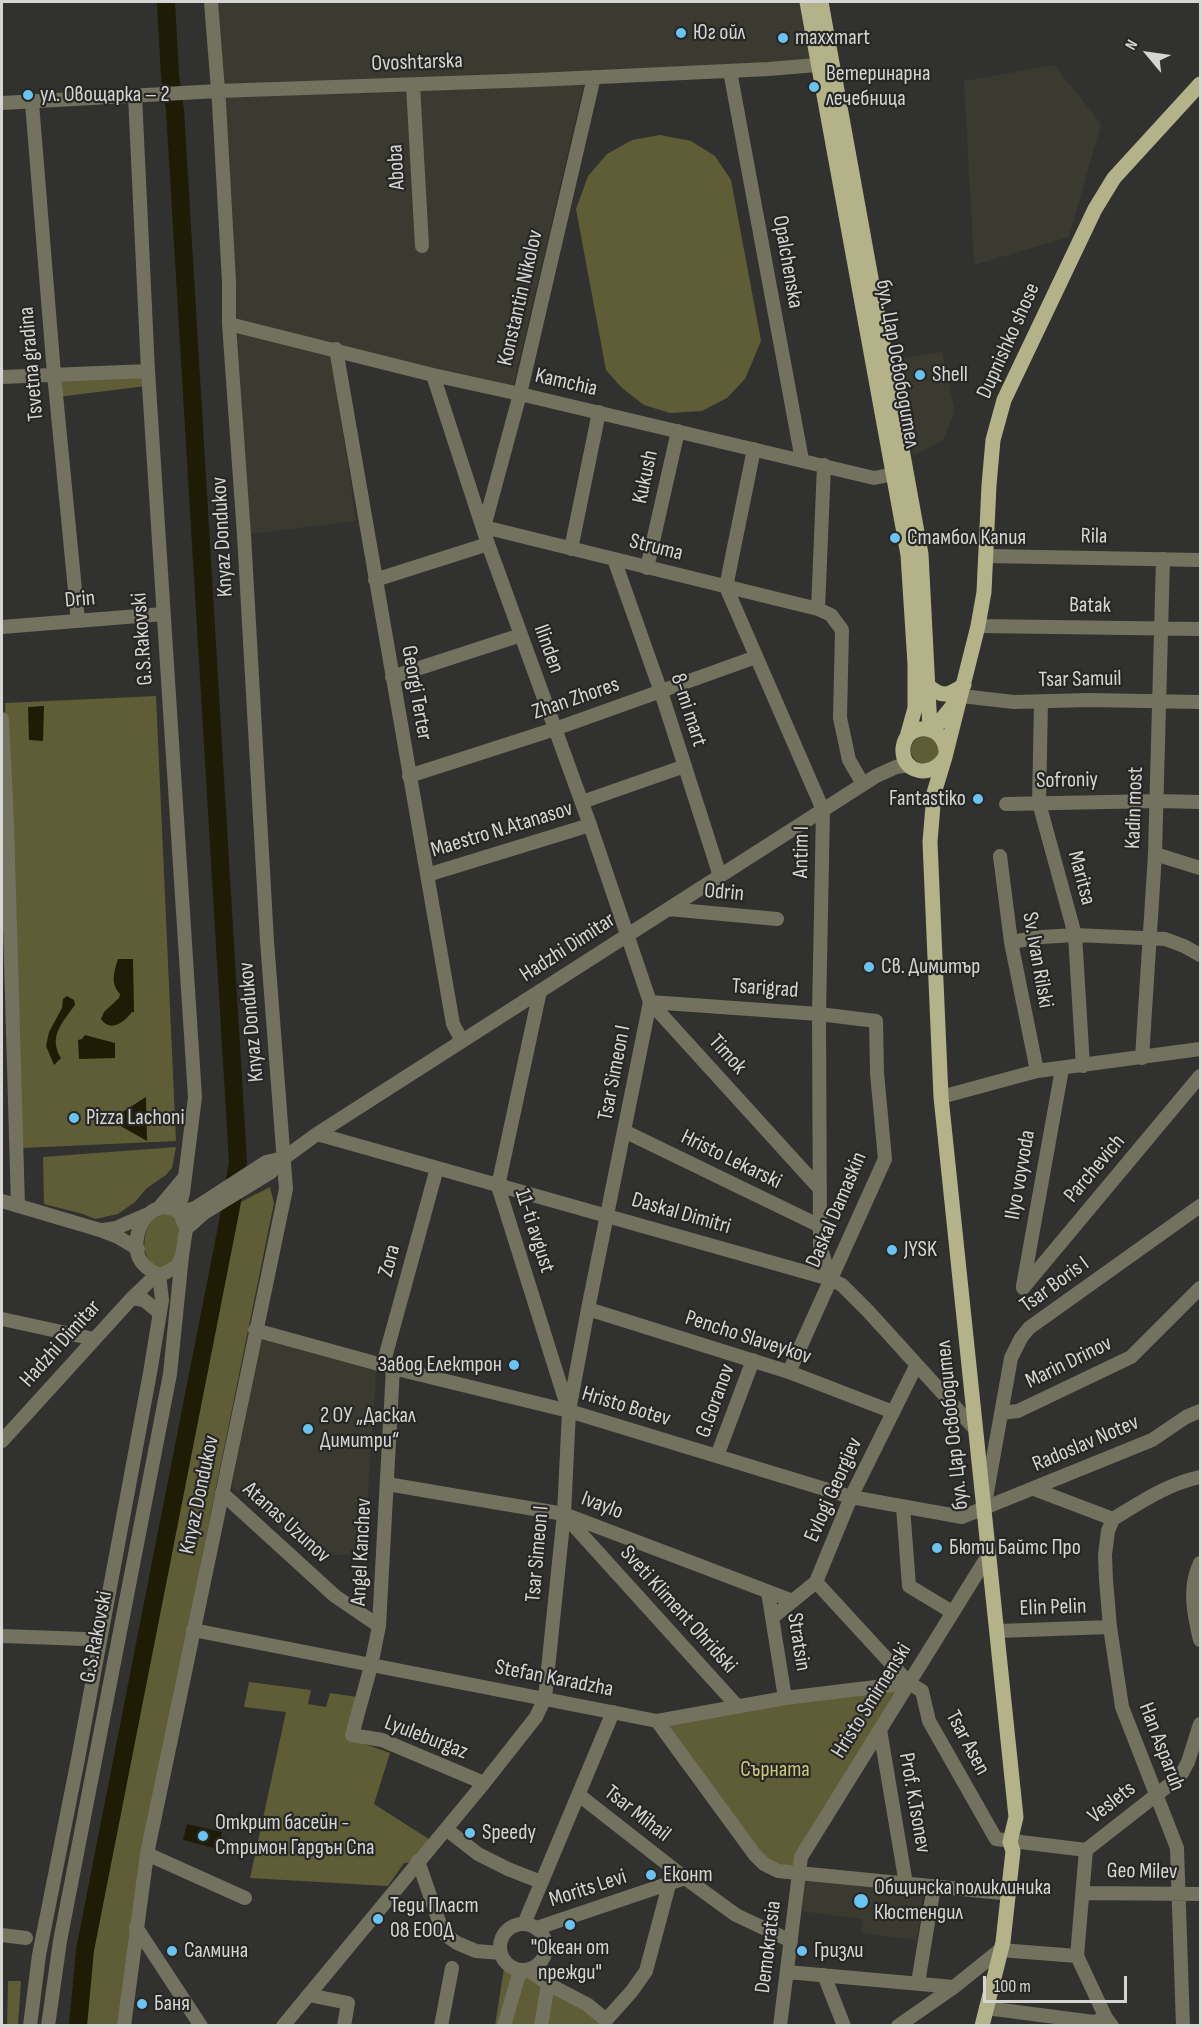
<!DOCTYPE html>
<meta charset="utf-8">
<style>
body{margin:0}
#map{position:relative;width:1202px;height:2027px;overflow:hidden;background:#31312f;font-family:"Sofia Sans Condensed",sans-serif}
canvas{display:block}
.frame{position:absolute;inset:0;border:3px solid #d5d5d3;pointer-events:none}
.north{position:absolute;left:1118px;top:24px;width:60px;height:60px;-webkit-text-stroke:4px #272725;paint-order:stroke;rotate:299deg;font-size:16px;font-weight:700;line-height:24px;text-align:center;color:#d5d5d3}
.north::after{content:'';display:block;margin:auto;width:21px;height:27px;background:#d5d5d3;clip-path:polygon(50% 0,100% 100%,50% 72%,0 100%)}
.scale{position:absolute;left:983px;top:1976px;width:144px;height:27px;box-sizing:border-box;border:3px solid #d5d5d3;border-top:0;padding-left:8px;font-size:18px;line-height:21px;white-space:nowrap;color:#d5d5d3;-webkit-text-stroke:4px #272725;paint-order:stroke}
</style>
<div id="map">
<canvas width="1202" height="2027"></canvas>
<div class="frame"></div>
<div class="north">N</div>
<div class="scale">100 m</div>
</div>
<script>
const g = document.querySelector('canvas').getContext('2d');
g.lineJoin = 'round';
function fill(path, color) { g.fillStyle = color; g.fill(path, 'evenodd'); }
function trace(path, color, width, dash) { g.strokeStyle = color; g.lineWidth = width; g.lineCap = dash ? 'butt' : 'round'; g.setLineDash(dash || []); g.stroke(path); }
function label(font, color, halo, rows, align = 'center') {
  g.font = font + ' "Sofia Sans Condensed",sans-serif'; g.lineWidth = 4.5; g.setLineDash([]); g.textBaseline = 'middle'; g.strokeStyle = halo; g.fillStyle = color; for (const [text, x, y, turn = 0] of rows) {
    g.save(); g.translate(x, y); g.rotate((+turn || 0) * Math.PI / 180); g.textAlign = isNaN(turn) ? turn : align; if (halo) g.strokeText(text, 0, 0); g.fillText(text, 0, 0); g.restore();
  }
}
fill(new Path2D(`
 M213,2H802L814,58L777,64L587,71L512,392L331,349L356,521L249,534L237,325Z
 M1054,65L1101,124L1069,237L974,265L964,81Z
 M942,352L955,411L943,440L913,456L894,360Z
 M261,1338L376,1371L364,1555H309L232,1486Z
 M805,1877L923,1892L917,1940L861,1933L862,1919L800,1911Z`), '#3a3a31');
fill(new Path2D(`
 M660,135L691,141L715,156L731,180L761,341L745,379L727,398L702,411L670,413L644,405L622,388L606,370L576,209L588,176L607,154L632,140Z
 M145,374L146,386L58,397L56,380Z
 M156,696L176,1141L22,1148L5,703Z
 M911 750a14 14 0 1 1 28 0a14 14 0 1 1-28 0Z
 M176,1147L172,1168L166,1175L147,1188L135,1202L118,1214L95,1219L83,1214L44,1204L43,1157Z
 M270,1187L274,1203L186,1635L119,2025L78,2026L85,1950L231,1207Z
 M165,1214L173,1215C181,1226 182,1250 172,1261C169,1265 164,1266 159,1267C143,1261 142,1244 147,1229C149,1226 149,1222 151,1220C154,1216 160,1215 165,1214Z
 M249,1682L311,1690L308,1704L326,1707L330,1693L357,1697L348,1738L390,1753L374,1804L432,1841L413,1862L404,1863L388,1886L250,1878L286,1712L244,1707Z
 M909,1683L799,1873L764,1864L657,1721Z
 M504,1968L549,1984L606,2025L495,2026Z
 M8,1981H21L18,2025H7Z`), '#5f5d36');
fill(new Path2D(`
 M44,706L43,741L29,740L28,707Z
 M118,959H133L134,1012H132C124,1022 111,1033 101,1019L104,1012L119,998L120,994C110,983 114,972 118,959Z
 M67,996L74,1000L75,1005C62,1023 48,1037 61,1058L54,1065L46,1046L49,1032L62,1008L63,999Z
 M85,1035L115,1043V1058L79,1059L78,1040L82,1039Z
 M146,1097V1098L147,1141L110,1120Z
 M187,1824L222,1832L218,1849L183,1840Z`), '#1e1c04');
trace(new Path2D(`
 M78,2026L85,1950L231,1207L238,1162L175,110L170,76L166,2`), '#1e1c04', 18);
trace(new Path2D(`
 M730,71L802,460
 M594,77L520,394L484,527L818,609
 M413,85L422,246
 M135,96L148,371L195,1097L183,1193L178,1211
 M2,103L218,91L536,80L769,69L829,64
 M32,103L54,374L78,621
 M229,324L433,375L520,394L874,478L894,474
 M336,349L453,1024L462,1041
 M433,375L488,544L590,825L650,1002L820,1189
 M2,377L148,371
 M754,449L726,587L823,810L819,1014L820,1245L830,1279
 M824,465L818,609L831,615L842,630L840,718L849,760L863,784
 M571,549L599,412
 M987,556L1200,560
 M614,559L661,692L720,876
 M647,568L678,431
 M375,580L488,544
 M978,626L1200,629
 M2,627L163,614
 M392,677L521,635
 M961,696L1014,702L1089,700L1200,702
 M1041,702L1039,803L1075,935L1083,1066
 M2,719L7,823L18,1206
 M409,776L555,729L756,657
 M582,802L685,766
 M1006,804L1157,801L1200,802
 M1155,854L1200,868
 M1000,856L1011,942L1037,1071
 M427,875L590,825
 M668,909L777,919
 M1011,942L1042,937L1075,935L1165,939L1184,946L1200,955
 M540,991L498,1186L568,1409
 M1142,1058L1155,854L1163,559
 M941,1097L1037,1071L1200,1049
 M624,1131L820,1226
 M317,1134L830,1279L842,1285L868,1311L976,1430
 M2,1201L100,1230L118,1237L138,1249
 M158,1209L184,1178
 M180,1213L195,1208L266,1162L284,1158
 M186,1229L204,1213L271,1172L284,1158L317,1134L876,776L896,767L910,765
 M103,1230L116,1228L146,1215
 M1023,1286L1062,1069
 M1023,1288L1200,1076
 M132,1298L144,1300L160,1313
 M588,1309L789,1372L893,1412
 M2,1319L94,1339
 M255,1330L393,1368L569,1411L851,1497L962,1517L1152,1440L1186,1417L1200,1411
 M383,1365L437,1168
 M393,1368L379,1626L371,1666L352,1735L382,1740L484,1783
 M1001,1413L1018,1411L1131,1357L1200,1288
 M2,1441L132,1298L157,1274L165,1273L177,1266L182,1256L186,1229L180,1213C149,1192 129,1236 139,1258C143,1266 149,1270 157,1274
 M717,1456L753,1360
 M387,1484L564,1514L793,1601
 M1034,1489L1113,1519C1141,1502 1167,1484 1200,1477
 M222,1493L335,1596L379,1626
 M986,1498L1011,1358L1021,1338L1029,1328L1200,1206
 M903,1507L909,1586L952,1612
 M566,1517L738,1707
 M1113,1519L1108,1531L1105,1555L1106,1580L1110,1627L1122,1707L1177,1848L1183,2026
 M1200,1563C1188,1588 1194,1614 1200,1640
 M816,1582L909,1683L922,1691L929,1721L996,1839L1086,1850L1169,1785L1182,1773L1188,1762L1200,1724
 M768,1592L785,1698
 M773,1617L816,1582L851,1497L916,1366
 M193,1630L657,1721L785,1698L909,1683
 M998,1631L1110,1627
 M2,1636L85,1639
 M657,1721L755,1855L764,1864L778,1871L1002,1893
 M880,1730L906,1884
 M579,1795L685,1878L736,1915L791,1941
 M446,1829L478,1854L508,1869L541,1882
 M1086,1850L1077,1956L1106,2018L1112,2026
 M147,1854L245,1898
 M418,1861L443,1933L457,1943L476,1951L501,1953
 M1083,1893L1200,1894
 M500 1947a23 23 0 1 1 46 0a23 23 0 1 1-46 0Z
 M524,1924L613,1712
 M136,1927L201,2026
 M537,1928L685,1878
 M2,1935L26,1938
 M787,1972L954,1987
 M824,1975L844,2026
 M918,1983L934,1886
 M309,1995L348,2003L344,2026
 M986,2008L1094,2022L1106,2018L1107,2026
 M606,2020L632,1991L646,1971L669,1885
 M30,2026L39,1955L78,1759L150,1373L162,1300L159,1274
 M48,2026L60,1941L170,1374L182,1256
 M124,2026L147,1854L286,1189L267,941L244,535L229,324V282L219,103L211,2
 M283,2026L484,1783L536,1717L545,1698L564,1514L569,1411L588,1309L650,1002L819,1014L876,1021L877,1073L885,1159L789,1372
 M441,2026L452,1968
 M504,2026L519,1974L529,1970L548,1984L588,2005L606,2020
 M541,2026L548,1984
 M780,2026L801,1857L989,1554
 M898,2026L954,1987L1000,1950L1077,1956`), '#73725e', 14);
trace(new Path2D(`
 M807,2L908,555L915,664V708L907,737
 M821,2L921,554L930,729
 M927,685C942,698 948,696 964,685
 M933,730L959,698
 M946,751C944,723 906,721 903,748C901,774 933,779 945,757L978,626L984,592L989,485L993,440L1004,400L1095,209L1114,178L1200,84
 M945,757L934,793L930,842L941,1097L1016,1817L1010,1842L1013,1851L1003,1942L982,2026`), '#b4b289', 15);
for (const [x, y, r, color] of [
 [681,33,6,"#69c4f1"],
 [783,38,6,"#69c4f1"],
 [814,87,6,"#69c4f1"],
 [28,95,6,"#69c4f1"],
 [920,375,6,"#69c4f1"],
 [895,538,6,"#69c4f1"],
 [978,799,6,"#69c4f1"],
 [869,967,6,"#69c4f1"],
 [74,1118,6,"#69c4f1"],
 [892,1250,6,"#69c4f1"],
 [514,1365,6,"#69c4f1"],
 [308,1429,6,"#69c4f1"],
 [937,1548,6,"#69c4f1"],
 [470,1833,6,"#69c4f1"],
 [203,1836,6,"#69c4f1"],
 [651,1875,6,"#69c4f1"],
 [861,1901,8,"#69c4f1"],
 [378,1919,6,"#69c4f1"],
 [570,1925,6,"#69c4f1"],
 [172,1951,6,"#69c4f1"],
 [802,1951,6,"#69c4f1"],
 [142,2004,6,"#69c4f1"]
]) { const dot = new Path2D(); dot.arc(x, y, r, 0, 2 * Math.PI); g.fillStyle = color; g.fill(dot); trace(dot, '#272725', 2); }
label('22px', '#d5d5d3', '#272725', [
 ["Юг ойл",693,33],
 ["maxxmart",795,38],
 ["Ветеринарна",826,74],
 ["лечебница",826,99],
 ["ул. Овощарка – 2",40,95],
 ["Shell",932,375],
 ["Стамбол Капия",907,538],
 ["Fantastiko",966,799,"right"],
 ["Св. Димитър",881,967],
 ["Pizza Lachoni",86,1118],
 ["JYSK",904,1250],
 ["Завод Електрон",502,1365,"right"],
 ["2 ОУ „Даскал",320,1416],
 ["Димитри“",320,1441],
 ["Бюти Байтс Про",949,1548],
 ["Открит басейн -",215,1823],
 ["Стримон Гардън Спа",215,1848],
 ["Speedy",482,1833],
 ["Еконт",663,1875],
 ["Общинска поликлиника",874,1888],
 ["Кюстендил",874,1913],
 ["Теди Пласт",390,1906],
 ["08 ЕООД",390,1931],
 ["\"Океан от",570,1948,"center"],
 ["прежди\"",570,1973,"center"],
 ["Салмина",184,1951],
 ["Гризли",814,1951],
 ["Баня",154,2004]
], 'left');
label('22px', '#d5d5d3', '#272725', [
 ["Ovoshtarska",417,63,-2],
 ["Aboba",397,167,-93],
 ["Opalchenska",787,262,80],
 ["Konstantin Nikolov",521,298,-77],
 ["Dupnishko shose",1009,341,-66],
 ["Tsvetna gradina",32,364,-95],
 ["бул. Цар Освободител",897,364,80],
 ["Kamchia",566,383,13],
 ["Kukush",646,477,-78],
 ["Knyaz Dondukov",223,537,-93],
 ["Rila",1094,537,1],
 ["Struma",656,548,14],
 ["Drin",80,600,-5],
 ["Batak",1090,606,1],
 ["G.S.Rakovski",143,639,-94],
 ["Ilinden",548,649,70],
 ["Tsar Samuil",1080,680,-1],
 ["Georgi Terter",416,693,80],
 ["Zhan Zhores",576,699,-19],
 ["8-mi mart",688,710,72],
 ["Sofroniy",1067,781,-1],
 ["Kadin most",1135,808,-88],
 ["Maestro N.Atanasov",502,830,-17],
 ["Antim I",802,852,-89],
 ["Maritsa",1081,878,75],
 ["Odrin",724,893,5],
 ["Hadzhi Dimitar",568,948,-33],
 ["Sv. Ivan Rilski",1037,960,80],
 ["Tsarigrad",765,989,4],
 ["Knyaz Dondukov",252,1022,-95],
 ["Timok",727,1055,48],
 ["Tsar Simeon I",615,1073,-79],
 ["Hristo Lekarski",731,1160,26],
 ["Parchevich",1095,1169,-50],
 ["Ilyo voyvoda",1021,1175,-80],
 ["Daskal Damaskin",837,1210,-67],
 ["Daskal Dimitri",681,1214,16],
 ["11-ti avgust",534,1231,72],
 ["Zora",390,1261,-75],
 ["Tsar Boris I",1055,1285,-36],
 ["Pencho Slaveykov",748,1338,18],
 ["Hadzhi Dimitar",61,1344,-48],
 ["Marin Drinov",1069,1363,-26],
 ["G.Goranov",716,1401,-70],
 ["Hristo Botev",626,1407,17],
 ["бул. Цар Освободител",953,1425,-96],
 ["Radoslav Notev",1086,1444,-23],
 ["Evlogi Georgiev",834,1490,-66],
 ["Knyaz Dondukov",200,1495,-78],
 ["Ivaylo",602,1506,21],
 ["Atanas Uzunov",286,1523,42],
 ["Angel Kanchev",362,1552,-87],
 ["Tsar Simeon I",538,1554,-85],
 ["Elin Pelin",1053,1608,-2],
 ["Sveti Kliment Ohridski",678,1610,48],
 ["G.S.Rakovski",97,1637,-79],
 ["Stratsin",798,1642,81],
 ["Stefan Karadzha",554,1679,11],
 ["Hristo Smirnenski",872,1701,-58],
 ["Lyuleburgaz",426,1738,21],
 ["Tsar Asen",967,1743,62],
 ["Han Asparuh",1161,1747,69],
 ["Prof. K.Tsonev",914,1803,80],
 ["Veslets",1112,1803,-38],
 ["Tsar Mihail",637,1814,38],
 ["Geo Milev",1142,1872,1],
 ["Morits Levi",588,1889,-18],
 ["Demokratsia",769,1947,-83]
]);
label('22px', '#cdc87d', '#272725', [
 ["Сърната",775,1770]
]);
</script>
